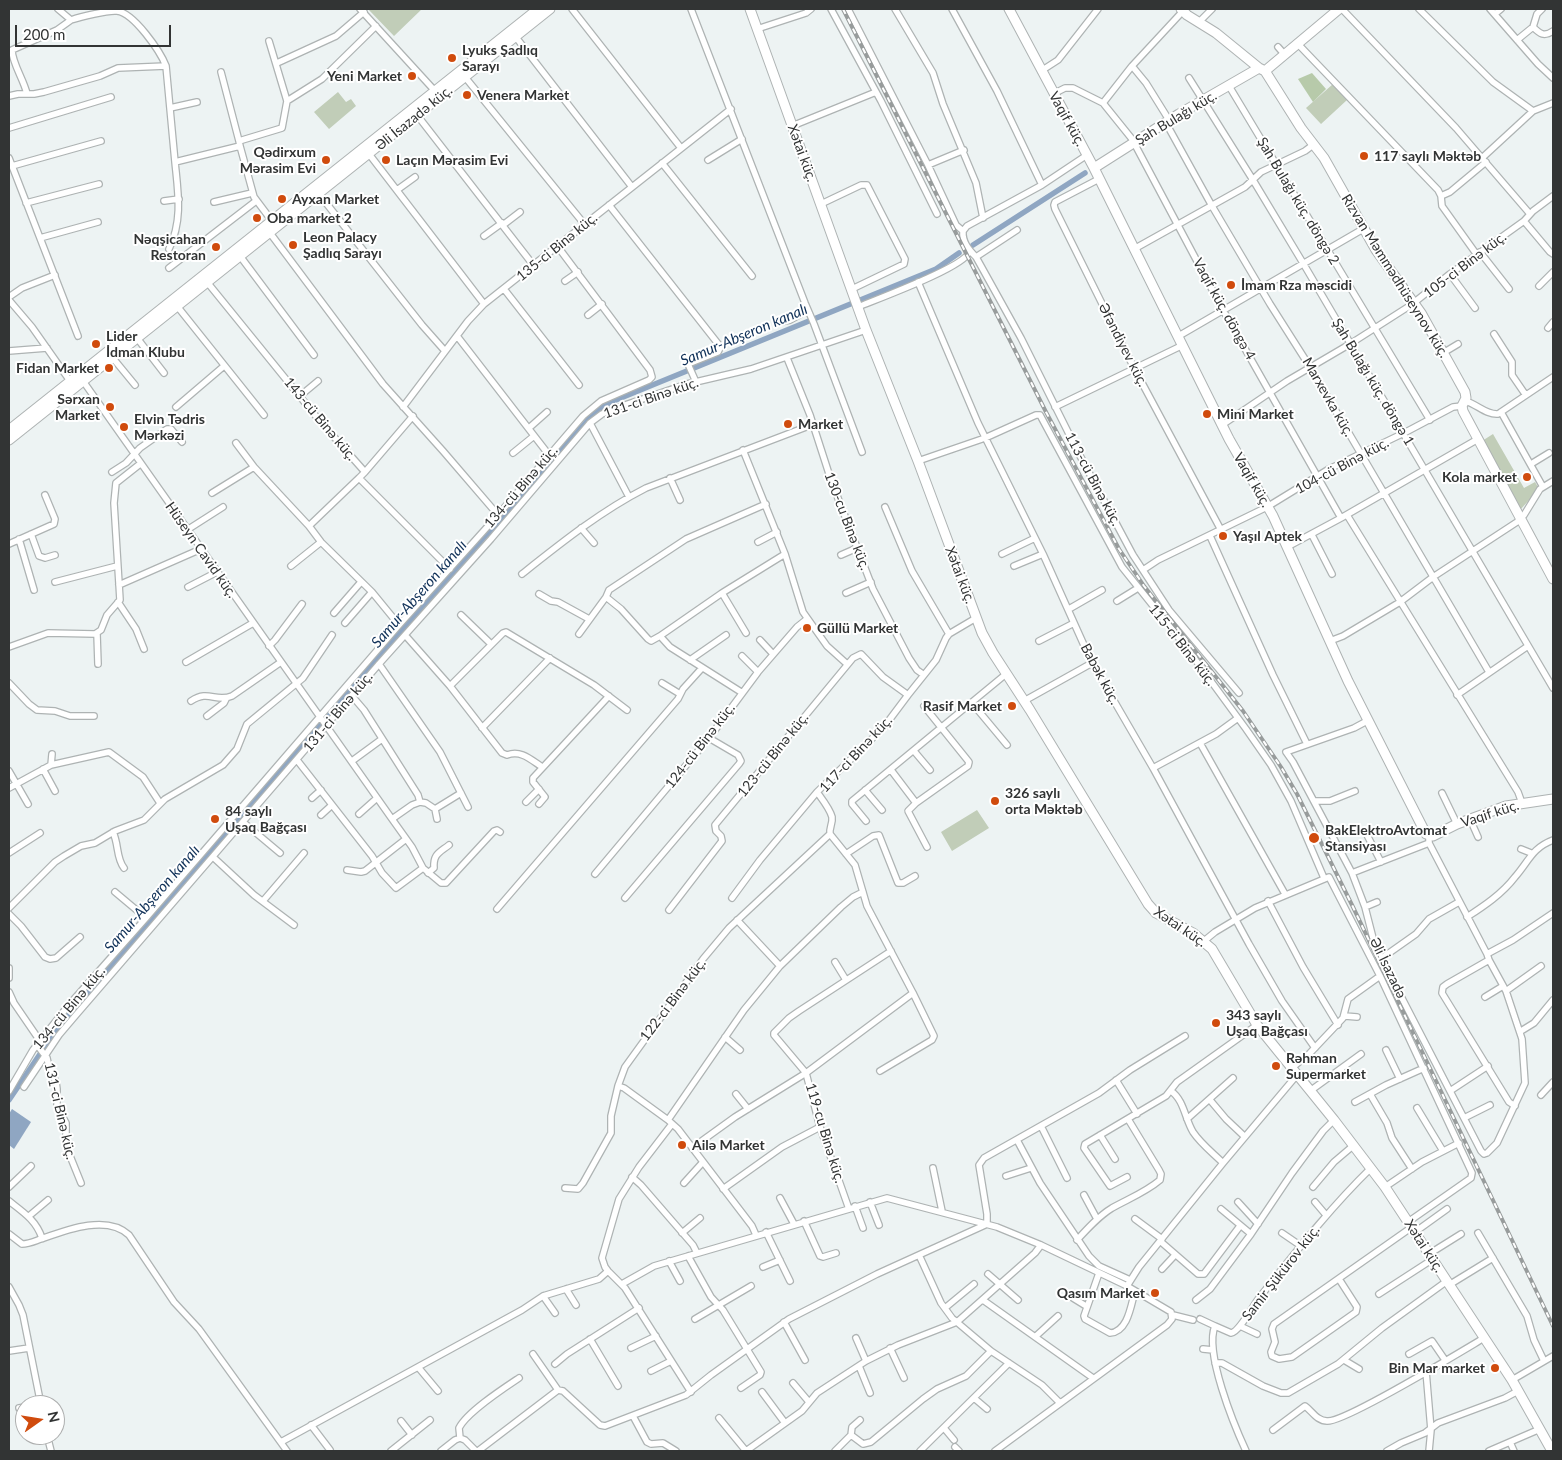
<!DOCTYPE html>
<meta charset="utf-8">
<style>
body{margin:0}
#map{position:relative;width:1562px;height:1460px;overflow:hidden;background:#edf3f3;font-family:Lato,sans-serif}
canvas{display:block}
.frame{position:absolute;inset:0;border:10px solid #323434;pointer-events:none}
.north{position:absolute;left:15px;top:1395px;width:50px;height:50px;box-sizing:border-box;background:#fff;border:1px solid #adaeae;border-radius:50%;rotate:77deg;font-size:14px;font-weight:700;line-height:20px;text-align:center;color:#323434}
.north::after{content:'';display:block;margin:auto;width:18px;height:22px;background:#d04b0d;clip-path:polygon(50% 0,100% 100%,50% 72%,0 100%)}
.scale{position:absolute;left:15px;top:25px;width:156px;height:22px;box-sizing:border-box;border:2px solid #323434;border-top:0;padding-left:6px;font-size:15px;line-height:18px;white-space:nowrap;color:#323434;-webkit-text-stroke:4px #fff;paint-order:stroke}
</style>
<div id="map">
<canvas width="1562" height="1460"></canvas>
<div class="frame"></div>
<div class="north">N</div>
<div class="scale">200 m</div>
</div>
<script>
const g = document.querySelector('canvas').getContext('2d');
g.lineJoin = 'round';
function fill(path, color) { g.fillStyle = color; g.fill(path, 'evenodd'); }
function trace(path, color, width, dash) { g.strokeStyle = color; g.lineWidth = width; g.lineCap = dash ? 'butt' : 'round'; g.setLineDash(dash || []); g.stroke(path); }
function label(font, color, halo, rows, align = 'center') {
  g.font = font + ' Lato,sans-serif'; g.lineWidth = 4; g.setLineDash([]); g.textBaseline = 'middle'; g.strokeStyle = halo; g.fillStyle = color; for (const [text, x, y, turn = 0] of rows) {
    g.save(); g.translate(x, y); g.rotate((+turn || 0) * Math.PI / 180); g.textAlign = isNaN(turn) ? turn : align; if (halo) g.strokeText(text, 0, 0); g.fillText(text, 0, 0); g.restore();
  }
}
fill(new Path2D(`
 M368,9H422L394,36Z
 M1333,84L1347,100L1321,124L1306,108Z
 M338,92L346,102L351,99L356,106L329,129L314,112Z
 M1493,434L1524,488L1535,482L1538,487L1531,498L1520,510L1482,441Z
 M977,810L989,828L952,851L941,832Z`), '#c1cdb8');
fill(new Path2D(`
 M1312,73L1326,89L1313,102L1298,79Z`), '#b7caaa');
fill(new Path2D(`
 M12,1109L31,1122L14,1149L9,1145V1114Z`), '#8fa6c2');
trace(new Path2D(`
 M1094,1267L1126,1281`), '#8fa6c2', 2);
trace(new Path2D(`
 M973,245L1085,173
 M9,1100L61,1023L81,1000L396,637L596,411L611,402L936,269L959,253`), '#8fa6c2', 5.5);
const street = new Path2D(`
 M58,9L71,20C80,17 108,10 117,11C134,13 160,51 166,66L175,162L240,146L239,141L282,128L287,101L322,79L376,26
 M360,9L435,91
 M572,9L681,148
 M691,9L805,303L814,324L862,452
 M831,9L881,101L937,214
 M848,9L928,165L956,225L963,231
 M895,9L933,73L943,104L976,183L983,218
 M952,9L997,91L1042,185
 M1342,9L1456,128L1530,214
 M1419,9L1493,82L1533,111
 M1490,9L1538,64L1553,78
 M1495,14L1501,9
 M1199,22L1212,9
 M1533,27L1537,14L1542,9
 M757,29L806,13L811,9
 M515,36L632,187
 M1517,40L1533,27C1540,34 1544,37 1553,31
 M269,41L287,101
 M1297,43L1438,190L1441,196L1442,206L1477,255
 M1278,47L1285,55
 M277,63L336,36L364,12
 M1132,66L1146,83L1169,120
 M1041,71L1058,60L1098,9
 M221,72L239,141
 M465,77L585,225
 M1189,78L1253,180L1303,263L1553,688
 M1229,86L1430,420
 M27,94C24,80 12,63 12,50L57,30L71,20
 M1053,94L1065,88H1073L1103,103L1132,66L1183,11
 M9,96L18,94H34L44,92L100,76L118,68L166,66
 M1103,103L1132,139L1223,310L1341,518
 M170,108L197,102
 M417,115L534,266
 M1166,123L1212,206L1270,304L1310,367L1489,672
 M792,126L876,92
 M9,128L111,97
 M240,146L254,197L272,221
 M369,154L484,304
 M9,158L78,336
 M1482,158L1533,111L1553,103
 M708,160L742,139
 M662,163L752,276
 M928,165L964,150
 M12,166L101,141
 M1099,179L1055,202L1054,205L1055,209L1134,368L1221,530
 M397,190L415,177
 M319,194L422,325L445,351
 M1441,196L1450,192L1486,162
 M164,201L179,199
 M214,202L252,193
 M26,203L99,184
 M821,204L861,185H867L905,259L904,264L852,289
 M609,205L719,345L720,348L718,352L688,364L696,382
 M1524,221L1550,252L1553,254
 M503,225L520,212
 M963,231C962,242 969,250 976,257L1021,338L1078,452L1133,555L1169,610L1239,693
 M963,231L967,226L1042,185L1087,155
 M270,233L383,384L443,451L498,515
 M484,236L502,223
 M40,238L98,222
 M169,249C183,220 178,192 175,162
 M1134,249L1245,187L1261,172L1305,151L1313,145
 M1480,252L1509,289
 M240,256L314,355
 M976,257L1017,230
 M169,268L256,201
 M1450,274L1475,308
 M565,281L578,272
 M207,282L319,420L365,472L359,478L450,569
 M918,282L978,423L1043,554L1092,663L1153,768L1249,944L1282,1001L1315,1048
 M1539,286L1553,272
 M504,289L579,385
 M9,297L22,288L55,275
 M9,300L32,327L70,381
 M177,306L264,415
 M858,307C877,299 965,267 969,252
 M588,315L602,304
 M780,322L790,320L808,310
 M1548,328L1553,322
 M1494,334L1512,362V375L1525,394
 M457,336L549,455
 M1177,337L1363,229
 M137,338L164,373
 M9,351L47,348
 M1443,353L1458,344
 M112,357L135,385
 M787,358L810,415L831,480L873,589L909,658L917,670L924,675
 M83,381L392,819L412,847L423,868L441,883H446L494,831L497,830L500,832
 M300,396L318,381
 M1465,401C1477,404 1486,415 1498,414L1553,377
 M176,407L224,366
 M403,407L468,321L484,304L731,109
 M1055,407L1181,346
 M1501,412L1543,487
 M590,423L629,497
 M1222,425L1287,381L1350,344L1411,305L1450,274L1524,221L1533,211L1553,196
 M529,428L547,412
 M236,443L254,467L309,526L321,542L372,592L399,625
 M743,450L785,554L803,612L827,646L847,664
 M513,453L534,436
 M918,461L985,438L1036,415H1040L1122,567L1186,647L1246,729L1271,765L1291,801L1324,878
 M1531,464L1549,453
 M112,472L126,463L140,448L167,429H171L182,442
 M365,472L413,416
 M670,478L680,500
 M212,493L254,467
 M885,507L912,571L949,634
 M1347,515L1518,792L1522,803
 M309,526L359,478
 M581,528L594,543
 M187,530L223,507
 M31,534L39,556L45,558L55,555
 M1312,535L1332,574
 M1210,536L1273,675L1307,744
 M19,539L34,590
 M758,542L777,532
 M9,544L54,524L55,519L45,495
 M1287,547L1341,518L1478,439
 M1002,554L1035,538
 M841,555L857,548
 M291,566L321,542
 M1014,566L1043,554
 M1143,570L1158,560L1267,507L1329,469L1404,433L1453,407L1462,406
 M522,574C561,543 601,511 646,488L814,424
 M55,582L117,566
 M119,585L201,549
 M188,587L217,572
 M722,593L746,633
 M846,593L871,582
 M539,594L551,601L558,602L589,619
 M606,597L621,609L648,639L651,641L660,636L670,647L741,692
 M1117,601L1138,588
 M118,602L136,629L144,649
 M1069,609L1102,590
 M334,613L361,582
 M461,615L491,644
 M345,623L372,592
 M97,634L98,664
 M579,634L606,597L609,590L686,539L766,504
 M405,635L450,686L502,753L507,755C521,750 530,759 542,767
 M660,636L722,593L785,554
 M760,640L773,654
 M1039,641L1074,623
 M1330,641L1343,636L1400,602L1433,577L1517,522L1524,515L1540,489L1553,481
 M269,646L275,640L302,604
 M9,647L48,633L95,634L101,630L107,615L120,600L114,503L116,483L140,464
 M742,656L758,672
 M690,660L726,635
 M186,662L253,623
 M379,664L440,752L468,807
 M9,683L29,704L37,710L55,711L70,716H94
 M662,683L680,694
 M450,686L503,633L506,632L594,685L627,710
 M1457,695L1528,646
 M352,696L364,710L418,795L420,802
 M191,701C209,689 215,703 232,696L281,662
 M1024,701L1092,663
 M972,703L1007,745
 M924,706L969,762L968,766L916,803L908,811L927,847
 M207,716L224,703L226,699
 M1367,721L1354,728L1286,752L1293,762L1352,873L1365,907L1375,946L1481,1151L1484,1154L1487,1153L1497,1143L1525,1083L1522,1039L1506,991L1489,960L1487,954L1429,843V836
 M482,728L550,658
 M1200,743L1285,894
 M914,751L930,770
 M297,760L372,856L382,873L396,888L423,868
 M352,761L382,739
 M51,765L52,754
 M1153,768L1216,734L1238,718
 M43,769L55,791
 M891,770L916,803
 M9,771L28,804
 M9,788L51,765L109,752L143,777L160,803
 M865,790L882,810
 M1442,793L1457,824
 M312,798L321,790
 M1314,801H1330L1355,791
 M526,802L539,789
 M539,804L545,797L533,782V778L609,696
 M435,809L437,819
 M359,814L377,798
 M321,815L332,805
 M392,819L412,805L420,802L426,803L435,809L461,793
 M1470,819L1478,837
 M866,821L852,804V801L1006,674
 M243,822L280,853
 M113,832C119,845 116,858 124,868
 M1367,835L1381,862
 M1521,849L1531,853
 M9,853L40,833
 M846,854L873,836L879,835L898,883H903L915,876
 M213,857L254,895L294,925
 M347,870L361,872L365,871L406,839
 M428,873L434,868C433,854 439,853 449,845
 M1352,873L1429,843
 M595,874L709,738L758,672L797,627L807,619
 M115,892L146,918
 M625,898L739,764L741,761L738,755L709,738
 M732,898L760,860L817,792
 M263,901L304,853
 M1268,901L1303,967L1338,1025
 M1365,907L1377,902
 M9,908L55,862L64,856L81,846L95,843L115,831L144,820L165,799L223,765L237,749L247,724L303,678L332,635
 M497,909L678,699L683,689L702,668
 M669,910L722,841L721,836L716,831L715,825L853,658L861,654L883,677L908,695
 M9,914L21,926L45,957L50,959L56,958L80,937
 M1467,917C1484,906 1502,894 1515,877C1529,861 1532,848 1553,840
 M737,920L780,966
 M1204,941L1215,932L1255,908L1329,877L1380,976L1472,1173L1471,1178L1408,1222
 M1487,954L1513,940L1553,913
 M1382,958L1416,934L1429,919L1459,902
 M1489,960L1447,984L1443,987L1442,993L1509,1102L1515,1106
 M835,962L846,980
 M9,968V978
 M1506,991L1541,966
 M9,992L14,1003L40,1041
 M1485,997L1503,986
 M1345,1016L1357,1017
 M1521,1031L1534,1023L1553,1000
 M725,1037L740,1050
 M37,1045L47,1058L49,1067L56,1082L57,1089V1106L66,1123V1146L81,1183
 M1386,1050L1400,1079
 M1292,1068L1310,1053L1343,1018L1348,999L1380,976
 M880,1071L932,1040L934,1036L913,993L867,906L855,865L830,834C829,828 833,823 832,817C830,809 822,799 817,792L884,727L908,695L936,660L946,638L949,634L976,618
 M1116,1080L1137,1114
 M618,1086L624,1088L668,1120L678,1129L752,1226L756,1235
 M24,1087L59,1035L76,1015L379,664L491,539L590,423L602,414L619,407L687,384L751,369L866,330
 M9,1091L33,1050L68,1006L146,918L399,625L498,515L583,416L601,401L649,380L652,377L650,370L558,247
 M1171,1091C1184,1100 1185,1119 1193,1132C1201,1144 1213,1153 1223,1163
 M1310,1091L1361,1054
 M1450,1091L1488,1066
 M736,1094L748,1109
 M1370,1094L1387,1123L1392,1138L1412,1169
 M1541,1095L1553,1082
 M1210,1100L1226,1119L1244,1136
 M1355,1102L1386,1085L1424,1068
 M1417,1108L1443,1151
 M1464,1118L1490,1105
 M1187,1119L1233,1078
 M668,1120L744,1010L780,966L841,907L853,897L863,892
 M672,1124L639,1167L619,1199L602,1258L605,1267L608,1271L625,1288L691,1392
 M1041,1126L1067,1178
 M1100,1135L1115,1159
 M1017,1140L1040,1183L1089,1256L1099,1266L1130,1280
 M692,1148L735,1117L806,1073L913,993
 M933,1168L942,1211
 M1006,1176L1031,1168
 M632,1177L641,1185L693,1245L697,1253
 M1127,1177L1110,1186L1084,1148L1085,1144L1166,1096L1177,1082L1257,1025
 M684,1183L703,1162
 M9,1187L31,1166
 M1313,1187L1334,1162L1354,1145
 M1385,1187L1422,1162L1459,1143
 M565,1188L578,1189L583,1183L611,1133V1116L618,1086L625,1067L703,959L729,928L830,834
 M723,1189L782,1147L820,1127
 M1084,1195L1097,1219
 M780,1198L794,1224
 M9,1201C23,1212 36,1220 42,1238
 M870,1202L879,1225
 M1238,1202L1258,1224
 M1315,1202L1326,1215
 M855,1206L863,1228
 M849,1209L820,1127L806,1073L774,1035V1033L789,1018L799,1011L891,951
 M1221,1209L1251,1234
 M29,1216L48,1200
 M1135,1219L1162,1239
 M804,1221L820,1256L823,1257L836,1253
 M987,1224V1214L980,1171L979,1165L984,1158L1099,1093L1130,1070L1185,1036
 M766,1232L790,1281
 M1415,1232L1447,1209
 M682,1233L700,1218
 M1282,1233L1301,1246
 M1478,1233L1527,1316L1534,1340L1544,1361
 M9,1234L22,1244C29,1244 35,1241 41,1239C66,1230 107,1214 129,1235L174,1302L199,1329L287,1451
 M1077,1240C1088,1228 1099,1216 1112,1208C1128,1199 1146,1192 1160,1180L1161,1174L1159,1170L1128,1119
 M1160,1241L1198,1274H1204L1240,1226
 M1429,1254L1461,1234
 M919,1255L941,1303L952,1318L991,1351L1042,1385L1060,1403
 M688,1256L711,1297L723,1310L761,1372L760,1375L741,1388
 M669,1261L680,1281
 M763,1267L780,1260
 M1162,1269L1175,1255
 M1099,1273L1084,1316L1085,1319L1110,1333C1128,1332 1131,1305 1135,1291
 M988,1274L1018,1300
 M1339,1279L1357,1307L1356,1312L1292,1357L1279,1359L1272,1356L1271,1352L1275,1342L1272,1329L1274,1324L1412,1227
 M622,1284L654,1266L887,1198L997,1227L1041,1245L1127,1286L1171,1312L1172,1319L1167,1325L995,1451
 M1449,1285L1493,1258
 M1127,1286L1139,1267L1223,1163L1297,1075
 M9,1287L19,1305L23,1315L41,1405
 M566,1289L576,1305
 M1379,1294L1433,1259
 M543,1296L555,1313
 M1073,1298L1086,1306
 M983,1300L1093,1378
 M1196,1300L1210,1289L1251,1234L1292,1173L1323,1131L1334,1120
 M945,1308L974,1284
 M1173,1315L1193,1320
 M695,1319L751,1286
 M1200,1319L1215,1326
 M784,1322L805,1360
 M1240,1326L1257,1334
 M1036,1336L1058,1316
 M856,1338L866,1361
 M590,1339L618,1386
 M631,1348L656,1336
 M890,1348L904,1378
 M1203,1349L1213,1350
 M9,1351L29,1348
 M533,1354L558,1390
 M1409,1354L1432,1341L1445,1360
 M1344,1360L1359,1369
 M1215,1363H1222L1263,1386L1281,1393H1288L1338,1364L1382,1328L1447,1281
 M555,1364L567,1354L639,1308
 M859,1366L870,1393
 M418,1367L438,1391
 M651,1371L671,1361
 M1426,1371L1431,1430L1429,1451
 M1512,1380L1553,1356
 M793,1383L809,1402
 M762,1392L785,1423
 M974,1398L987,1409
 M19,1408L25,1407
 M633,1416L647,1442L651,1444L663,1443L676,1451
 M719,1418L746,1451L802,1411L817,1393L866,1361L898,1345L957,1322L1035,1253L1041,1245
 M401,1421L412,1435
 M311,1425L330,1450
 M944,1428L954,1440
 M1273,1430L1305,1406C1312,1411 1317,1421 1327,1421C1344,1423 1462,1351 1484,1338
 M47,1435L51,1451
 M851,1435L852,1427L860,1420
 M460,1438L459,1428C467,1412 504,1388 519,1378
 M281,1442L522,1310L543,1296L599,1279L608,1271
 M1510,1442L1514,1451
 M955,1447L959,1451
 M391,1451L430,1420
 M441,1451L455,1440L460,1438L465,1440L476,1451
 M478,1451L558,1390L563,1391L600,1425L605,1426L686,1395L711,1375L789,1319L877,1274L987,1224
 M835,1451L851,1435L863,1444L871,1442L923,1399L937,1389L966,1376L991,1351
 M920,1451L1009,1363
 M1246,1451C1234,1425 1204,1352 1215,1326L1231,1333C1239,1332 1253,1306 1259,1298C1295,1253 1330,1208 1371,1168
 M1387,1451L1401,1443L1425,1433L1438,1423L1505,1398L1518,1391
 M1489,1451L1540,1429`);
const secondary = new Path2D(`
 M750,9L866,330L918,461L982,633L993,653L1030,710L1148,904L1156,913L1193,933L1212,949L1257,1025L1334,1120L1385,1187L1512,1380L1552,1451
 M1009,9L1094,168L1229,439L1273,516L1348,681L1426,834L1433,836L1457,824L1506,806L1553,799
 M1181,9L1187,15L1216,33L1259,68L1265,71L1301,128L1324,158L1376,250L1421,313L1465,392L1466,398L1462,406L1463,411L1553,579
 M1265,71L1339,9
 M1094,168L1179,114L1259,68
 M9,430L538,9
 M9,440L550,9`);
trace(street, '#aeb3b3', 8);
trace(secondary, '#aeb3b3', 11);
trace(street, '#fff', 5.5);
trace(secondary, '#fff', 9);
const rail = new Path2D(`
 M843,9L1046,412L1119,549L1144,586L1243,711L1281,767L1297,794L1353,907L1553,1326`);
trace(rail, '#989c9c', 4);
trace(rail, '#fff', 2, [5.5]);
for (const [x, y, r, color] of [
 [452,58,5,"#d04b0d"],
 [412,76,5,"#d04b0d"],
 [467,95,5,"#d04b0d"],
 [1364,156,5,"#d04b0d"],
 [326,160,5,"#d04b0d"],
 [386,160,5,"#d04b0d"],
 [282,199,5,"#d04b0d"],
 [257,218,5,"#d04b0d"],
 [293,245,5,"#d04b0d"],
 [216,247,5,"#d04b0d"],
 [1231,285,5,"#d04b0d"],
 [96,344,5,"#d04b0d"],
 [109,368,5,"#d04b0d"],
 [110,407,5,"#d04b0d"],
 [1207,414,5,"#d04b0d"],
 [788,424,5,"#d04b0d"],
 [124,427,5,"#d04b0d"],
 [1527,477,5,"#d04b0d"],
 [1223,536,5,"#d04b0d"],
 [807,628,5,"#d04b0d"],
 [1012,706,5,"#d04b0d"],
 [995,801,5,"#d04b0d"],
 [215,819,5,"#d04b0d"],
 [1314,838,6,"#d04b0d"],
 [1216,1023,5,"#d04b0d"],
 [1276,1066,5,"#d04b0d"],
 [682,1145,5,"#d04b0d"],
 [1155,1293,5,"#d04b0d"],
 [1495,1368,5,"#d04b0d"]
]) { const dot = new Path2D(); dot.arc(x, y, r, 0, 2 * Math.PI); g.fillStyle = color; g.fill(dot); trace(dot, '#fff', 2); }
label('bold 14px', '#323434', '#fff', [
 ["Lyuks Şadlıq",462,50],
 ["Sarayı",462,66],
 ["Yeni Market",402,76,"right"],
 ["Venera Market",477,95],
 ["Qədirxum",316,152,"right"],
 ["Mərasim Evi",316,168,"right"],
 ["117 saylı Məktəb",1374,156],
 ["Laçın Mərasim Evi",396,160],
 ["Ayxan Market",292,199],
 ["Oba market 2",267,218],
 ["Leon Palaсу",303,237],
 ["Şadlıq Sarayı",303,253],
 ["Nəqşicahan",206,239,"right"],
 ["Restoran",206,255,"right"],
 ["İmam Rza məscidi",1241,285],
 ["Lider",106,336],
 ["İdman Klubu",106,352],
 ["Fidan Market",99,368,"right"],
 ["Sərxan",100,399,"right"],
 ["Market",100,415,"right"],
 ["Mini Market",1217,414],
 ["Elvin Tədris",134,419],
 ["Mərkəzi",134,435],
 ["Market",798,424],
 ["Kola market",1517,477,"right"],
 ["Yaşıl Aptek",1233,536],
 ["Güllü Market",817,628],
 ["Rasif Market",1002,706,"right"],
 ["326 saylı",1005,793],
 ["orta Məktəb",1005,809],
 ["84 saylı",225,811],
 ["Uşaq Bağçası",225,827],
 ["BakElektroAvtomat",1325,830],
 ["Stansiyası",1325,846],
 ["343 saylı",1226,1015],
 ["Uşaq Bağçası",1226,1031],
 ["Rəhman",1286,1058],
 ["Supermarket",1286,1074],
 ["Ailә Market",692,1145],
 ["Qasım Market",1145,1293,"right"],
 ["Bin Mar market",1485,1368,"right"]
], 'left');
label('14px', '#323434', '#fff', [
 ["Əli İsazadə küç.",414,118,-39],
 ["Şah Bulağı küç.",1176,118,-31],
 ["Vaqif küç.",1067,119,61],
 ["Xətai küç.",802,153,70],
 ["Şah Bulağı küç. döngə 2",1298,201,59],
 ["135-ci Binə küç.",557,247,-39],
 ["105-ci Binə küç.",1465,265,-37],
 ["Rizvan Məmmədhüseynov küç.",1395,276,58],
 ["Vaqif küç. döngə 4",1224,309,61],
 ["Əfəndiyev küç.",1123,345,63],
 ["Şah Bulağı küç. döngə 1",1373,382,59],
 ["Marxevka küç.",1328,397,60],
 ["131-ci Binə küç.",651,398,-19],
 ["143-cü Binə küç.",320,419,50],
 ["104-cü Binə küç.",1342,466,-28],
 ["113-cü Binə küç.",1093,479,62],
 ["Vaqif küç.",1252,480,60],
 ["134-cü Binə küç.",521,487,-49],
 ["130-cu Binə küç.",847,521,69],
 ["Hüseyn Cavid küç.",201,550,55],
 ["Xətai küç.",960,575,69],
 ["115-ci Binə küç.",1182,645,52],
 ["Babək küç.",1100,674,62],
 ["131-ci Binə küç.",338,712,-50],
 ["124-cü Binə küç.",700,746,-52],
 ["117-ci Binə küç.",856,754,-47],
 ["123-cü Binə küç.",773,755,-51],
 ["Vaqif küç.",1490,814,-18],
 ["Xətai küç.",1180,927,34],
 ["Əli İsazadə",1388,968,64],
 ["122-ci Binə küç.",673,1000,-53],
 ["134-cü Binə küç.",69,1008,-50],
 ["131-ci Binə küç.",60,1111,77],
 ["119-cu Binə küç.",825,1133,73],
 ["Xətai küç.",1424,1246,57],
 ["Samir Şükürov küç.",1281,1273,-52]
]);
label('italic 15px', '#103158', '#fff', [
 ["Samur-Abşeron kanalı",744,335,-23],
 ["Samur-Abşeron kanalı",419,594,-49],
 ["Samur-Abşeron kanalı",152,899,-49]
]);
</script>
